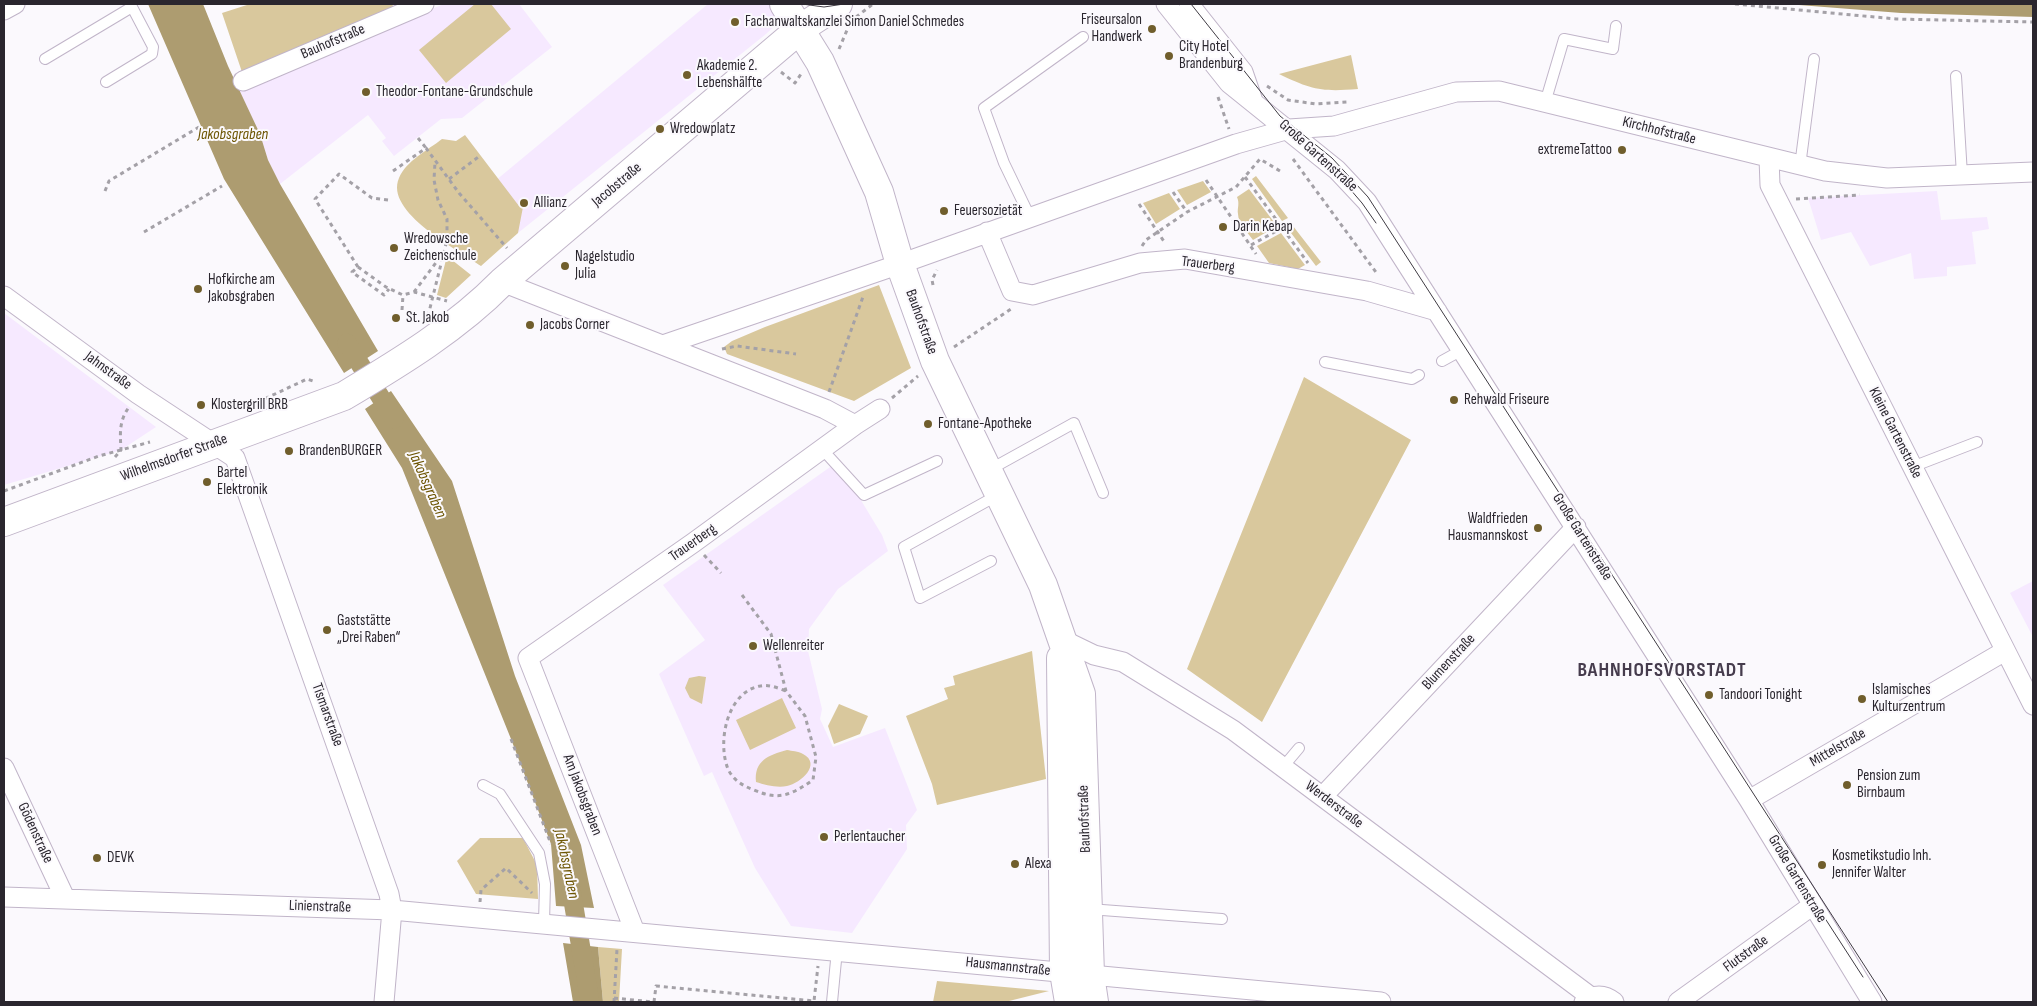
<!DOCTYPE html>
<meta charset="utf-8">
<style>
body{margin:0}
#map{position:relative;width:2037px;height:1006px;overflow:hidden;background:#fbf9fd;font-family:"Sofia Sans Condensed",sans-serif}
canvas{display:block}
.frame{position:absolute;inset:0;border:5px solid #2a262e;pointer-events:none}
</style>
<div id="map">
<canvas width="2037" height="1006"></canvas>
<div class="frame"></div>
</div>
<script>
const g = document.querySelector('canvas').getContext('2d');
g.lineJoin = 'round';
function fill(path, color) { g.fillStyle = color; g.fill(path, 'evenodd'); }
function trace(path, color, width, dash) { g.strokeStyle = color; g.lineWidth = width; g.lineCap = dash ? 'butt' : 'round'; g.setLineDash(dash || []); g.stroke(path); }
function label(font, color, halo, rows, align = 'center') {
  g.font = font + ' "Sofia Sans Condensed",sans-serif'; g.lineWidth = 4; g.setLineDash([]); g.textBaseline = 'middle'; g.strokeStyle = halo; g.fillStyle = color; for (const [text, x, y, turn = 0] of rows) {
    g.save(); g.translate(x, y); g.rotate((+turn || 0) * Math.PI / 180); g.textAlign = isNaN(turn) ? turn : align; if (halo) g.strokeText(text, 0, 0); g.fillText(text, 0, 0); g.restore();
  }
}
fill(new Path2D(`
 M444,4H519L552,47L462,118L441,119L394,156L382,141L386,138L368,115L280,184L268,160L260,134L238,88Z
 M708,4H798L766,34L518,233L483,191Z
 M1937,191L1941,220L1987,217L1989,229L1972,232L1976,264L1947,267V276L1914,279L1911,253L1870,266L1851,232L1821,240L1808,198Z
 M4,313L156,427L121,450L4,485Z
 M833,465L859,497L882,535L888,551L838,589L809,629L808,651L822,709L820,719L833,747L885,728L917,810L906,825L907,849L852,933L791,926L755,868L712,772L704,776L659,674L705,640L663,585Z
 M2033,581V637L2010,593Z`), '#f6e9ff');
fill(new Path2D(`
 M250,4H392L395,10L243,75L222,13Z
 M475,4H491L511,29L446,83L419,50Z
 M1351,55L1358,89C1322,92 1312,90 1279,74Z
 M465,135L519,206L523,207L518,233L481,266C458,250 384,212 399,178C406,161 428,150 442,139L456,141Z
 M1256,176L1288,218L1282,221L1252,179Z
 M1203,181L1211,192L1187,205L1177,190Z
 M1249,189L1277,226L1253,240C1248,233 1238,223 1238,214C1237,208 1240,204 1237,197Z
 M1169,193L1180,209L1156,224L1143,203Z
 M1293,226L1321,262L1316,266L1288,229Z
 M1281,233L1305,265L1298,269L1269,263L1257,246Z
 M447,256L471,275L446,298L437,295Z
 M879,285L911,368L854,401L727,354L724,347L732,341L765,327Z
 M1304,377L1411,440L1262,722L1187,669Z
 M1032,651L1046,779L937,805L932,784L906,716L948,699L944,688L955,685L953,676Z
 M699,676L706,677L702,704L690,698L685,688L689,678Z
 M782,698L796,728L750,750L736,720Z
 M839,704L868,716L860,734L834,744L828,726Z
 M787,750C792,751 798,751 803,754C822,764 801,783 787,786C777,788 765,785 756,782C754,761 768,755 787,750Z
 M480,838H523L537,865L538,899L476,894L457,861Z
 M598,947L622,949L619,1002H603Z
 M937,981L1049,991L1005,1002H933Z`), '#d9c89d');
fill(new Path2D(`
 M148,4H203L228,66L260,134L268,160L280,184L378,351L344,373L224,179Z
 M1786,4H2033V17L1901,13Z
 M391,391L452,481L515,676L581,845L594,908L556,906L551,844L511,739L402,468L365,409Z
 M563,943L598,947L603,1002H573Z`), '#ad9c70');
trace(new Path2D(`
 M347,343L394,419
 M570,883L590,1002`), '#ad9c70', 19);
const lane = new Path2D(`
 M45,59L132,7L130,4
 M1956,76L1962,175
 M106,82L152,54L153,47L132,7
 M1545,103L1564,39L1613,49L1616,26
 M1800,166L1814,59
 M1030,217L1004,163L984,108L1083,37
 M1442,361L1462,350
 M1325,362L1412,379L1419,375
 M822,449L864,495L937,461
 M1912,467L1977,442
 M989,470L1074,423L1103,493
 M991,561L920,598L904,547L998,495
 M1283,767L1299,748
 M483,785L500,794L539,853L545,884L544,923
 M1089,909L1222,919
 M832,1002L837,950`);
const street = new Path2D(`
 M1166,4L1229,83L1337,170L1367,202L1749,800L1872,1002
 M1189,4L1243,72L1253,101
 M4,10L15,4
 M243,81L424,4
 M1769,158L1770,185L2033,705
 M987,232L1012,291L1033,295L1140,263L1185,259L1367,291L1437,311
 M502,282L825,409L855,425L693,543L528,658L635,932
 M4,296L138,394L235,458L389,894L392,910L384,1002
 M663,345L900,264L1236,144L1289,129L1334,126L1456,92L1499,91L1825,171L1887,178L2033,172
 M855,425L880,409
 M1061,639L1094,655L1123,662L1233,730L1591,997
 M4,768L65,898
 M1323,796L1576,527
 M1749,800L2005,651
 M4,897L392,910L1381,1002
 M1584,1002C1594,994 1604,994 1614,1002
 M1678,1002L1813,905`);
const secondary = new Path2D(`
 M784,4L820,62L879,192L900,264L935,361L1043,585L1081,694L1090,975L1094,1002
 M4,522L344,396C399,363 457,328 502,282L800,29L838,4
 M1061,658L1064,972L1069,1002`);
trace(lane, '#c1b5c9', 12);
trace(street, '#c1b5c9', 21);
trace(secondary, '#c1b5c9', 30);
trace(new Path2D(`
 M1735,4L1896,19L2033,22
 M856,17L873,4
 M839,49L850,23
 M781,72L795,83L801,74
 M1267,86L1288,100L1316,104L1347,102
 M1218,97L1229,129
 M418,138L426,148
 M1293,159L1378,275
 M393,171L426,148L459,193L507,248
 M1245,177L1308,263
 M449,179L481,155
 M1206,180L1256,254
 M105,191L109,181L199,127
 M1173,192L1187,212
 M1796,199L1860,195
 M388,200L372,198L339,174L315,199L358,267L352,272L384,295L389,289
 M1139,204L1165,243
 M144,232L222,186
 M1251,245L1291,223
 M1142,246L1146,240L1187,212L1236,187L1260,159L1280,171
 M358,267L386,287L403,295L414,292L447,301
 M933,285L932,280L937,270
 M414,292L438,260L444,257
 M402,310L403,295
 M428,316L447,240V219L438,200L434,180L435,162
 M954,347L1011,309
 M722,349L737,346L796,354
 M829,392L864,294
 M892,398L918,376
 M258,402L307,379L316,382
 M115,457L121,450C120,433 119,421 129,407
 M4,491L99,456L150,442
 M704,555L721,573
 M742,595L771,634L786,691L805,716L816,757L813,780C791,795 779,801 754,790C743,786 733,780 728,769C717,742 727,692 760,686C769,684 778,688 786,691
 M511,739L551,844
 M480,902L481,890L506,868L532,893
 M614,998L653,1002
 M614,1002L617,949
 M654,1002L656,986L814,1001L818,966`), '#a4a1a7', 3, [4, 4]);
trace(lane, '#fff', 10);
trace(street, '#fff', 19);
trace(secondary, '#fff', 28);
trace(new Path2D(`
 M802,4L824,7L844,4
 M1191,4L1280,116L1332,158L1368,197L1888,1002
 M1337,174L1362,203L1376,223
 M1784,855L1863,977`), '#403c44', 1);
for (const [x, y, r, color] of [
 [735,22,5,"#705e2c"],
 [1152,29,5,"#705e2c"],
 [1169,56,5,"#705e2c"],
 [687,75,5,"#705e2c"],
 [366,92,5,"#705e2c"],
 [660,129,5,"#705e2c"],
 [1622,150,5,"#705e2c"],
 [524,203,5,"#705e2c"],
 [944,211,5,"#705e2c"],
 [1223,227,5,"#705e2c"],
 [394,248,5,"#705e2c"],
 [565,266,5,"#705e2c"],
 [198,289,5,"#705e2c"],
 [396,318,5,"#705e2c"],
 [530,325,5,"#705e2c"],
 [1454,400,5,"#705e2c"],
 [201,405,5,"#705e2c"],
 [928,424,5,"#705e2c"],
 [289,451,5,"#705e2c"],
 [207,482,5,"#705e2c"],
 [1538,528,5,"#705e2c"],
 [327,630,5,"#705e2c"],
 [753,646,5,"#705e2c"],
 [1709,695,5,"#705e2c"],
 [1862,699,5,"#705e2c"],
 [1847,785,5,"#705e2c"],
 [824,837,5,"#705e2c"],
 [97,858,5,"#705e2c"],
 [1015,864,5,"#705e2c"],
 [1822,865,5,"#705e2c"]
]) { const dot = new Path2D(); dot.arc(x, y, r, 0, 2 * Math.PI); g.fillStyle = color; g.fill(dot); trace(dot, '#fbf9fd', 2); }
label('15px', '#2a262e', '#fbf9fd', [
 ["Friseursalon",1142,20,"right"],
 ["Handwerk",1142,37,"right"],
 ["Fachanwaltskanzlei Simon Daniel Schmedes",745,22],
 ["City Hotel",1179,47],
 ["Brandenburg",1179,64],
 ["Akademie 2.",697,66],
 ["Lebenshälfte",697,83],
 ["Theodor-Fontane-Grundschule",376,92],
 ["Wredowplatz",670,129],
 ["extremeTattoo",1612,150,"right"],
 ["Allianz",534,203],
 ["Feuersozietät",954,211],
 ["Darin Kebap",1233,227],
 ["Wredowsche",404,239],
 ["Zeichenschule",404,256],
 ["Nagelstudio",575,257],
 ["Julia",575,274],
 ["Hofkirche am",208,280],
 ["Jakobsgraben",208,297],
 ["St. Jakob",406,318],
 ["Jacobs Corner",540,325],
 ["Rehwald Friseure",1464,400],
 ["Klostergrill BRB",211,405],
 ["Fontane-Apotheke",938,424],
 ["BrandenBURGER",299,451],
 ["Bartel",217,473],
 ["Elektronik",217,490],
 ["Waldfrieden",1528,519,"right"],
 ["Hausmannskost",1528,536,"right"],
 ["Gaststätte",337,621],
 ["„Drei Raben“",337,638],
 ["Wellenreiter",763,646],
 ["Islamisches",1872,690],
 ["Kulturzentrum",1872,707],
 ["Tandoori Tonight",1719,695],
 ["Pension zum",1857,776],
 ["Birnbaum",1857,793],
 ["Perlentaucher",834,837],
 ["Kosmetikstudio Inh.",1832,856],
 ["Jennifer Walter",1832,873],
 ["DEVK",107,858],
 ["Alexa",1025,864]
], 'left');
label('15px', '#2a262e', '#fbf9fd', [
 ["Bauhofstraße",333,42,-23],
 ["Kirchhofstraße",1659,131,14],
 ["Große Gartenstraße",1318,156,42],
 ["Jacobstraße",617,185,-40],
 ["Trauerberg",1208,265,7],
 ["Bauhofstraße",921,322,70],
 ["Jahnstraße",108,371,36],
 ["Kleine Gartenstraße",1895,433,63],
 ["Wilhelmsdorfer Straße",174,458,-20],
 ["Große Gartenstraße",1582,537,58],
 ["Trauerberg",693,543,-35],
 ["Blumenstraße",1449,662,-47],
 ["Tismarstraße",327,715,70],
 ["Mittelstraße",1838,748,-30],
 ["Am Jakobsgraben",582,795,69],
 ["Werderstraße",1334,805,37],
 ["Bauhofstraße",1085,819,-92],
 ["Gödenstraße",35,833,65],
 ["Große Gartenstraße",1797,879,59],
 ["Linienstraße",320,907,2],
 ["Flutstraße",1746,954,-36],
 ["Hausmannstraße",1008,967,6]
]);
label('italic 16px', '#6c5401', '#fbf9fd', [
 ["Jakobsgraben",233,135],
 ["Jakobsgraben",427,485,66],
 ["Jakobsgraben",566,864,78]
]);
g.letterSpacing = '1px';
label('bold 20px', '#463c4d', '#fbf9fd', [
 ["BAHNHOFSVORSTADT",1662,671]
]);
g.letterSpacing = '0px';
</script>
